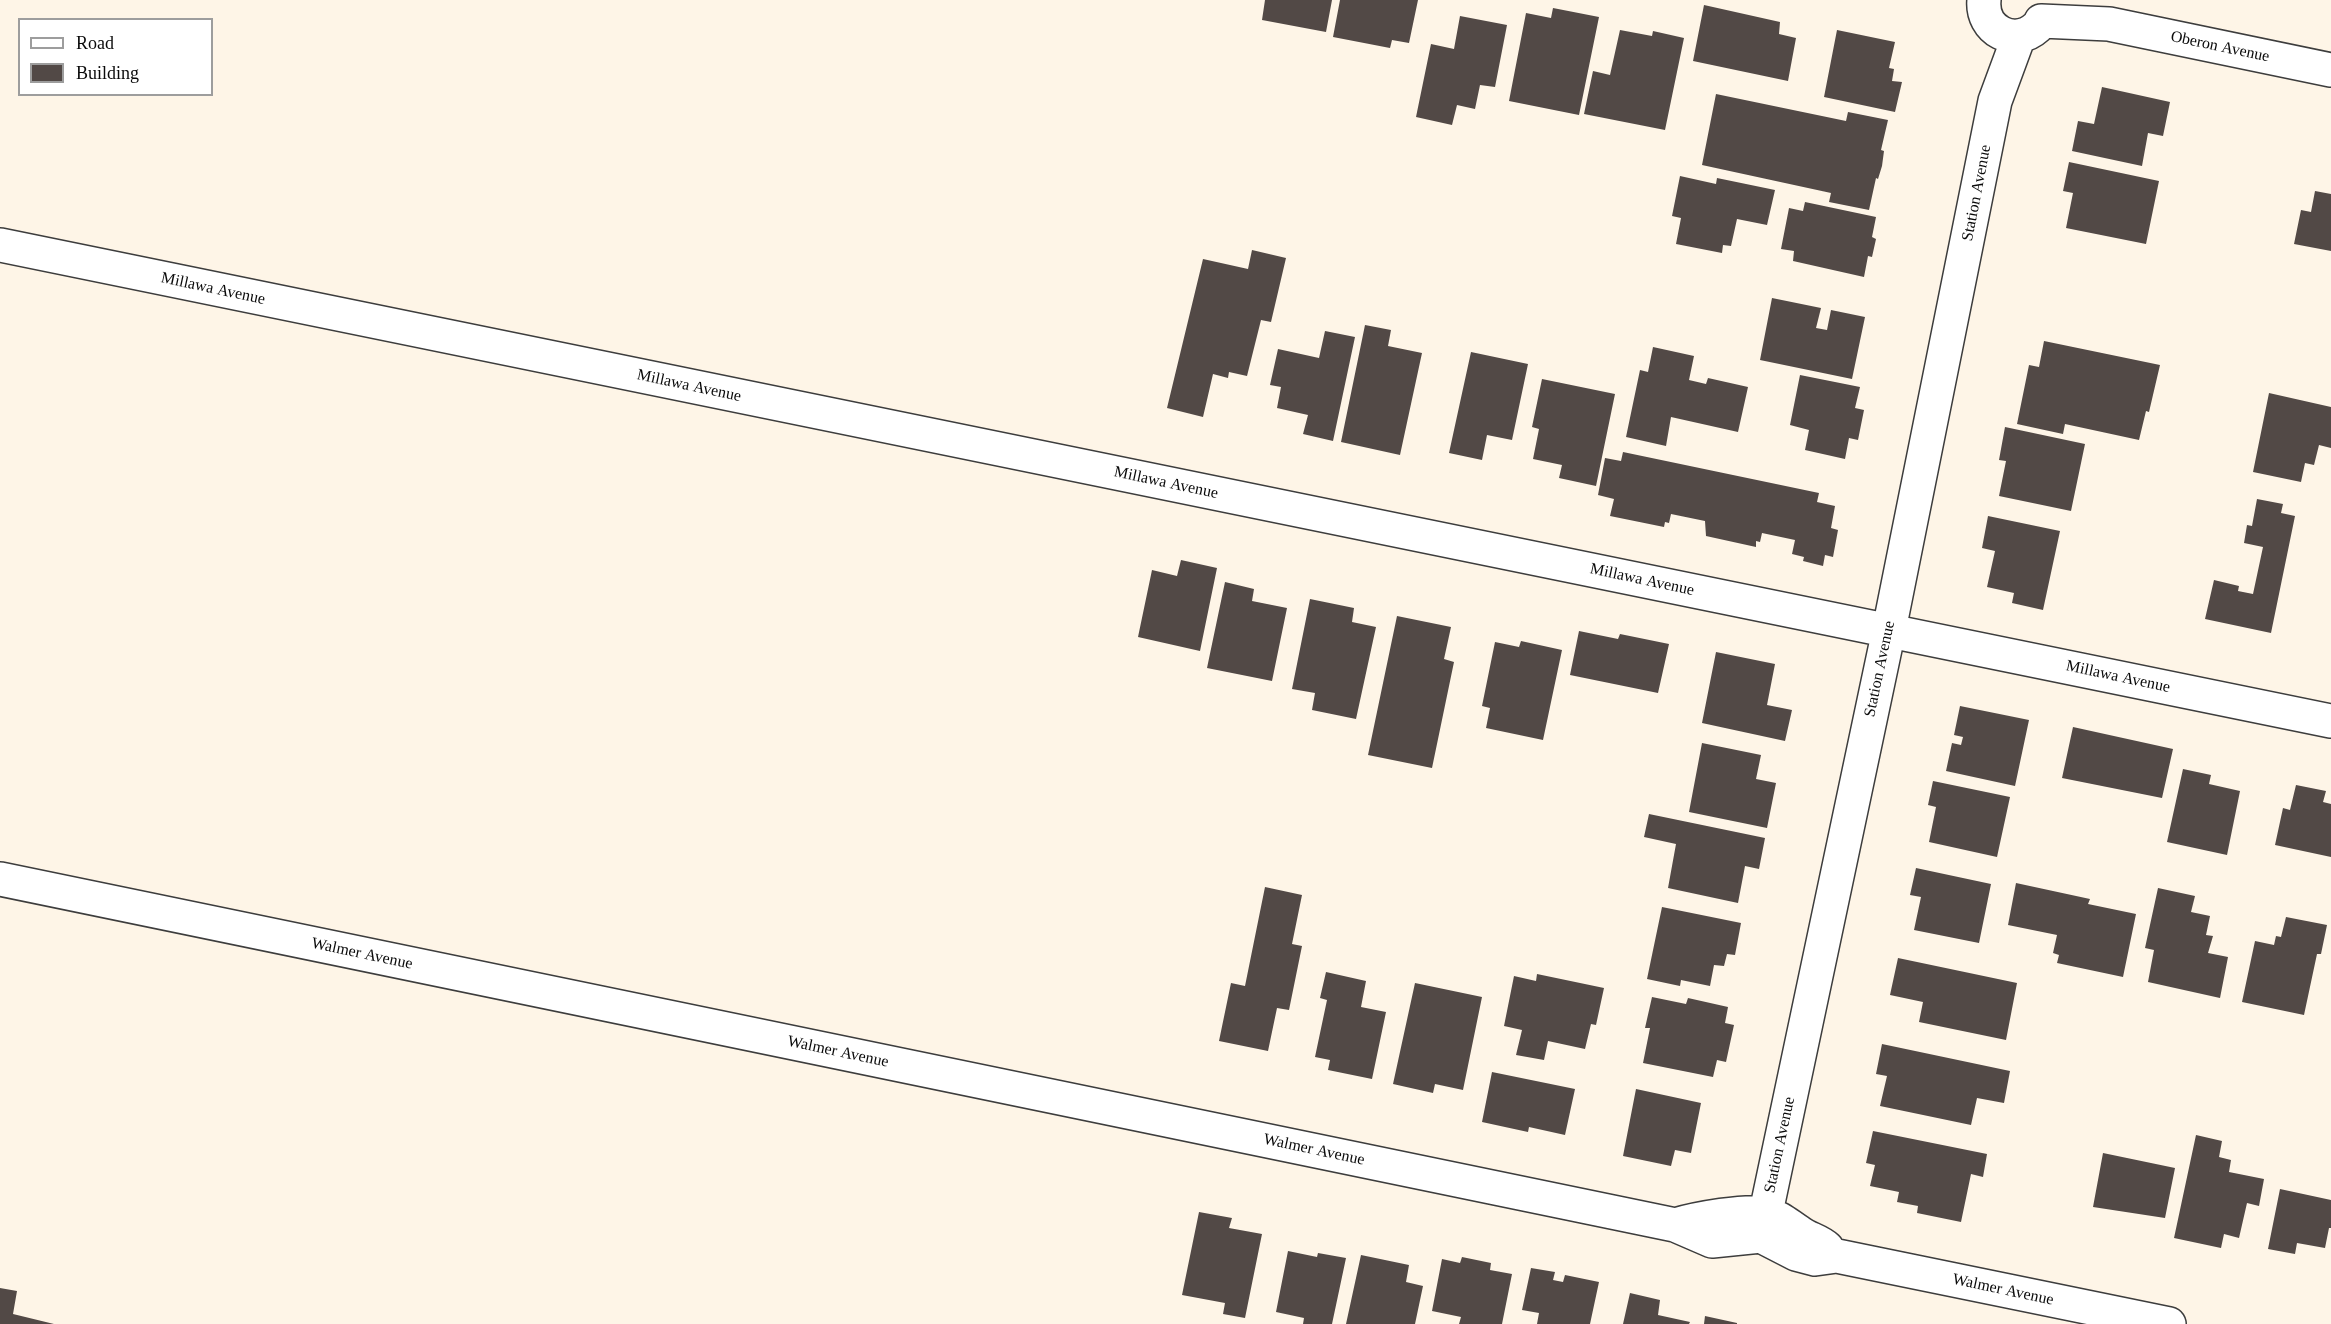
<!DOCTYPE html>
<style>
body{margin:0}
#map{position:relative;width:2331px;height:1324px;overflow:hidden;background:#fef5e7;font-family:"Times New Roman",serif}
canvas{display:block}
.legend{position:absolute;left:18px;top:18px;width:195px;height:78px;box-sizing:border-box;background:#fff;border:2px solid #9d9d9d;margin:0;padding:8px 10px;list-style:none;font-size:18px;color:#0a0a0a}
.legend li{display:flex;align-items:center;gap:12px;height:30px}
.legend b{width:30px;border:2px solid #9d9d9d}
</style>
<div id="map">
<canvas width="2331" height="1324"></canvas>
<ul class="legend">
<li><b style="height:8px;background:#fff"></b>Road</li>
<li><b style="height:16px;background:#524946"></b>Building</li>
</ul>
</div>
<script>
const g = document.querySelector('canvas').getContext('2d');
g.lineJoin = 'round';
function fill(path, color) { g.fillStyle = color; g.fill(path, 'evenodd'); }
function trace(path, color, width, dash) { g.strokeStyle = color; g.lineWidth = width; g.lineCap = dash ? 'butt' : 'round'; g.setLineDash(dash || []); g.stroke(path); }
function label(font, color, halo, rows, align = 'center') {
  g.font = font + ' "Times New Roman",serif'; g.lineWidth = 6; g.setLineDash([]); g.textBaseline = 'middle'; g.strokeStyle = halo; g.fillStyle = color; for (const [text, x, y, turn = 0] of rows) {
    g.save(); g.translate(x, y); g.rotate((+turn || 0) * Math.PI / 180); g.textAlign = isNaN(turn) ? turn : align; if (halo) g.strokeText(text, 0, 0); g.fillText(text, 0, 0); g.restore();
  }
}
fill(new Path2D(`
 M1265,0H1332L1326,32L1262,20Z
 M1340,0H1418L1409,43L1392,40L1390,48L1333,37Z
 M1704,5L1780,22L1779,34L1796,38L1788,81L1693,61Z
 M1553,8L1599,17L1579,115L1509,101L1526,13L1551,18Z
 M1460,16L1507,25L1495,87L1480,85L1475,109L1457,105L1452,125L1416,117L1431,44L1454,49Z
 M1620,30L1652,36L1653,31L1684,38L1665,130L1584,114L1593,71L1610,75Z
 M1837,30L1895,42L1889,68L1894,69L1892,81L1902,82L1895,112L1824,97Z
 M2102,87L2170,102L2163,136L2148,133L2142,166L2072,151L2078,121L2094,124Z
 M1716,94L1846,121L1848,112L1888,120L1881,150L1884,151L1882,166L1878,179L1876,178L1869,210L1829,202L1831,193L1702,165Z
 M2069,162L2159,181L2146,244L2066,228L2073,193L2063,191Z
 M1680,176L1716,184L1717,178L1775,190L1767,225L1737,219L1731,246L1723,245L1722,253L1676,244L1681,218L1672,216Z
 M2315,191L2331,194V251L2294,244L2301,210L2311,212Z
 M1805,202L1876,217L1872,237L1876,239L1872,257L1868,256L1864,277L1793,261L1794,251L1781,249L1789,208L1803,211Z
 M1252,250L1286,258L1271,322L1261,320L1247,376L1229,372L1228,378L1213,374L1203,417L1167,408L1203,259L1248,269Z
 M1772,298L1821,308L1816,328L1827,330L1831,310L1865,317L1852,379L1760,360Z
 M1365,325L1391,330L1388,346L1422,353L1400,455L1341,442Z
 M1325,331L1355,337L1333,441L1303,434L1308,415L1277,408L1281,387L1270,385L1278,349L1319,358Z
 M2044,341L2160,365L2149,412L2146,411L2139,440L2065,424L2063,434L2017,424L2029,365L2039,367Z
 M1653,347L1694,356L1689,380L1706,384L1708,378L1748,387L1738,432L1671,417L1666,446L1626,437L1640,370L1648,372Z
 M1471,352L1528,364L1512,440L1487,435L1482,460L1449,453Z
 M1800,375L1860,387L1855,408L1864,410L1858,440L1849,438L1845,459L1805,450L1809,430L1790,425Z
 M1542,379L1615,394L1596,486L1559,478L1562,465L1533,459L1539,429L1532,427Z
 M2269,393L2331,407V448L2319,445L2314,465L2305,463L2301,482L2253,472Z
 M2005,427L2085,444L2071,511L1999,496L2006,461L1999,460Z
 M1623,452L1819,493L1817,502L1835,506L1831,528L1838,530L1833,557L1825,555L1823,566L1803,561L1804,557L1792,554L1795,540L1762,533L1760,542L1756,541V547L1706,536L1705,521L1671,514L1669,523L1665,522L1664,527L1610,516L1614,499L1598,495L1605,458L1621,461Z
 M2257,499L2283,504L2281,513L2295,516L2271,633L2205,619L2214,580L2239,586L2238,591L2253,594L2263,547L2244,543L2247,525L2252,526Z
 M1988,516L2060,531L2043,610L2012,603L2014,593L1987,587L1995,551L1982,548Z
 M1181,560L1217,568L1200,651L1138,637L1152,570L1177,576Z
 M1225,582L1254,589L1252,601L1287,608L1272,681L1207,668Z
 M1310,599L1354,608L1352,622L1376,627L1356,719L1312,710L1315,693L1292,689Z
 M1397,616L1451,627L1444,659L1454,662L1432,768L1368,755Z
 M1579,631L1618,639L1620,634L1669,644L1658,693L1570,675Z
 M1521,641L1562,650L1543,740L1486,728L1490,708L1482,706L1495,642L1519,647Z
 M1716,652L1775,664L1767,705L1792,710L1785,741L1702,723Z
 M1960,706L2029,720L2015,786L1946,771L1952,743L1961,745L1963,737L1954,735Z
 M2073,727L2173,749L2162,798L2062,778Z
 M1702,743L1761,755L1756,779L1776,783L1767,828L1689,812Z
 M2183,769L2211,775L2209,784L2240,791L2227,855L2167,842Z
 M1933,781L2010,797L1997,857L1929,842L1936,807L1928,805Z
 M2296,785L2326,791L2323,802L2331,804V857L2275,845L2283,808L2290,810Z
 M1649,814L1765,838L1759,869L1745,866L1738,903L1668,888L1676,844L1644,837Z
 M1916,868L1991,884L1979,943L1914,930L1921,897L1910,895Z
 M2016,883L2090,899L2088,904L2136,914L2123,977L2057,963L2059,955L2053,953L2057,935L2008,925Z
 M1265,887L1302,895L1292,944L1302,946L1289,1010L1277,1008L1268,1051L1219,1041L1231,983L1245,986Z
 M2158,888L2195,896L2191,912L2210,916L2206,935L2213,936L2208,953L2228,957L2220,998L2148,982L2154,950L2145,948Z
 M1662,907L1741,923L1735,955L1727,954L1724,966L1714,965L1710,986L1681,980L1680,986L1647,979Z
 M2286,917L2327,925L2321,954H2317L2304,1015L2242,1002L2255,941L2274,945L2276,936L2281,937Z
 M1898,958L2017,983L2006,1040L1919,1022L1923,1002L1890,995Z
 M1326,972L1366,981L1361,1007L1386,1012L1372,1079L1328,1070L1330,1060L1315,1057L1327,1000L1320,998Z
 M1537,974L1604,988L1596,1025L1591,1024L1585,1049L1548,1041L1544,1060L1516,1055L1522,1030L1504,1026L1514,976L1536,981Z
 M1415,983L1482,997L1463,1090L1435,1084L1433,1093L1393,1084Z
 M1652,997L1686,1004L1688,998L1728,1007L1725,1023L1734,1025L1726,1062L1717,1060L1713,1077L1643,1063L1650,1028H1645Z
 M1882,1044L2010,1071L2004,1103L1977,1098L1971,1125L1880,1106L1887,1076L1876,1074Z
 M1492,1072L1575,1089L1565,1135L1529,1127L1528,1132L1482,1122Z
 M1636,1089L1701,1103L1691,1153L1675,1150L1671,1166L1623,1156Z
 M1873,1131L1987,1154L1983,1177L1971,1174L1961,1222L1917,1213L1918,1206L1897,1202L1899,1192L1870,1186L1875,1165L1866,1163Z
 M2196,1135L2222,1141L2219,1157L2231,1160L2229,1172L2264,1179L2259,1206L2247,1203L2239,1238L2224,1234L2221,1248L2174,1238Z
 M2103,1153L2175,1168L2165,1218L2093,1207Z
 M2280,1189L2331,1200V1228H2329L2325,1248L2297,1243L2295,1254L2268,1249Z
 M1199,1212L1232,1218L1229,1228L1262,1234L1245,1318L1223,1314L1225,1303L1182,1295Z
 M1288,1251L1317,1257L1318,1253L1346,1258L1332,1324H1303L1304,1318L1276,1312Z
 M1361,1255L1409,1265L1406,1282L1423,1286L1415,1324H1346Z
 M1462,1257L1491,1263L1490,1270L1512,1274L1502,1324H1459L1461,1317L1432,1311L1442,1259L1460,1263Z
 M1531,1268L1555,1272L1553,1280L1563,1282L1565,1275L1599,1282L1590,1324H1537L1539,1313L1522,1310Z
 M0,1288L17,1291L13,1314L54,1324H0Z
 M1630,1293L1660,1300L1658,1315L1690,1322L1689,1324H1623Z
 M1705,1316L1737,1323V1324H1704Z`), '#524946');
const minor = new Path2D(`
 M1984,0C1981,30 2014,48 2037,27
 M2041,21L2109,24L2331,70
 M0,245L2331,721
 M0,879L1675,1225L1712,1241L1761,1236L1796,1254L1815,1259L1837,1256L2169,1324
 M1675,1225C1695,1219 1748,1209 1767,1214C1780,1217 1788,1225 1799,1232C1808,1239 1818,1240 1827,1248
 M1761,1236L1889,630L1995,101L2019,36`);
trace(minor, '#3d3d3d', 36);
trace(minor, '#fff', 33);
label('16px', '#0a0a0a', '#fff', [
 ["Oberon Avenue",2220,47,12],
 ["Station Avenue",1977,193,-79],
 ["Millawa Avenue",213,289,12],
 ["Millawa Avenue",689,386,12],
 ["Millawa Avenue",1166,483,12],
 ["Millawa Avenue",1642,580,12],
 ["Station Avenue",1880,669,-78],
 ["Millawa Avenue",2118,677,12],
 ["Walmer Avenue",362,954,12],
 ["Walmer Avenue",838,1052,12],
 ["Station Avenue",1780,1145,-78],
 ["Walmer Avenue",1314,1150,12],
 ["Walmer Avenue",2003,1290,12]
]);
</script>
